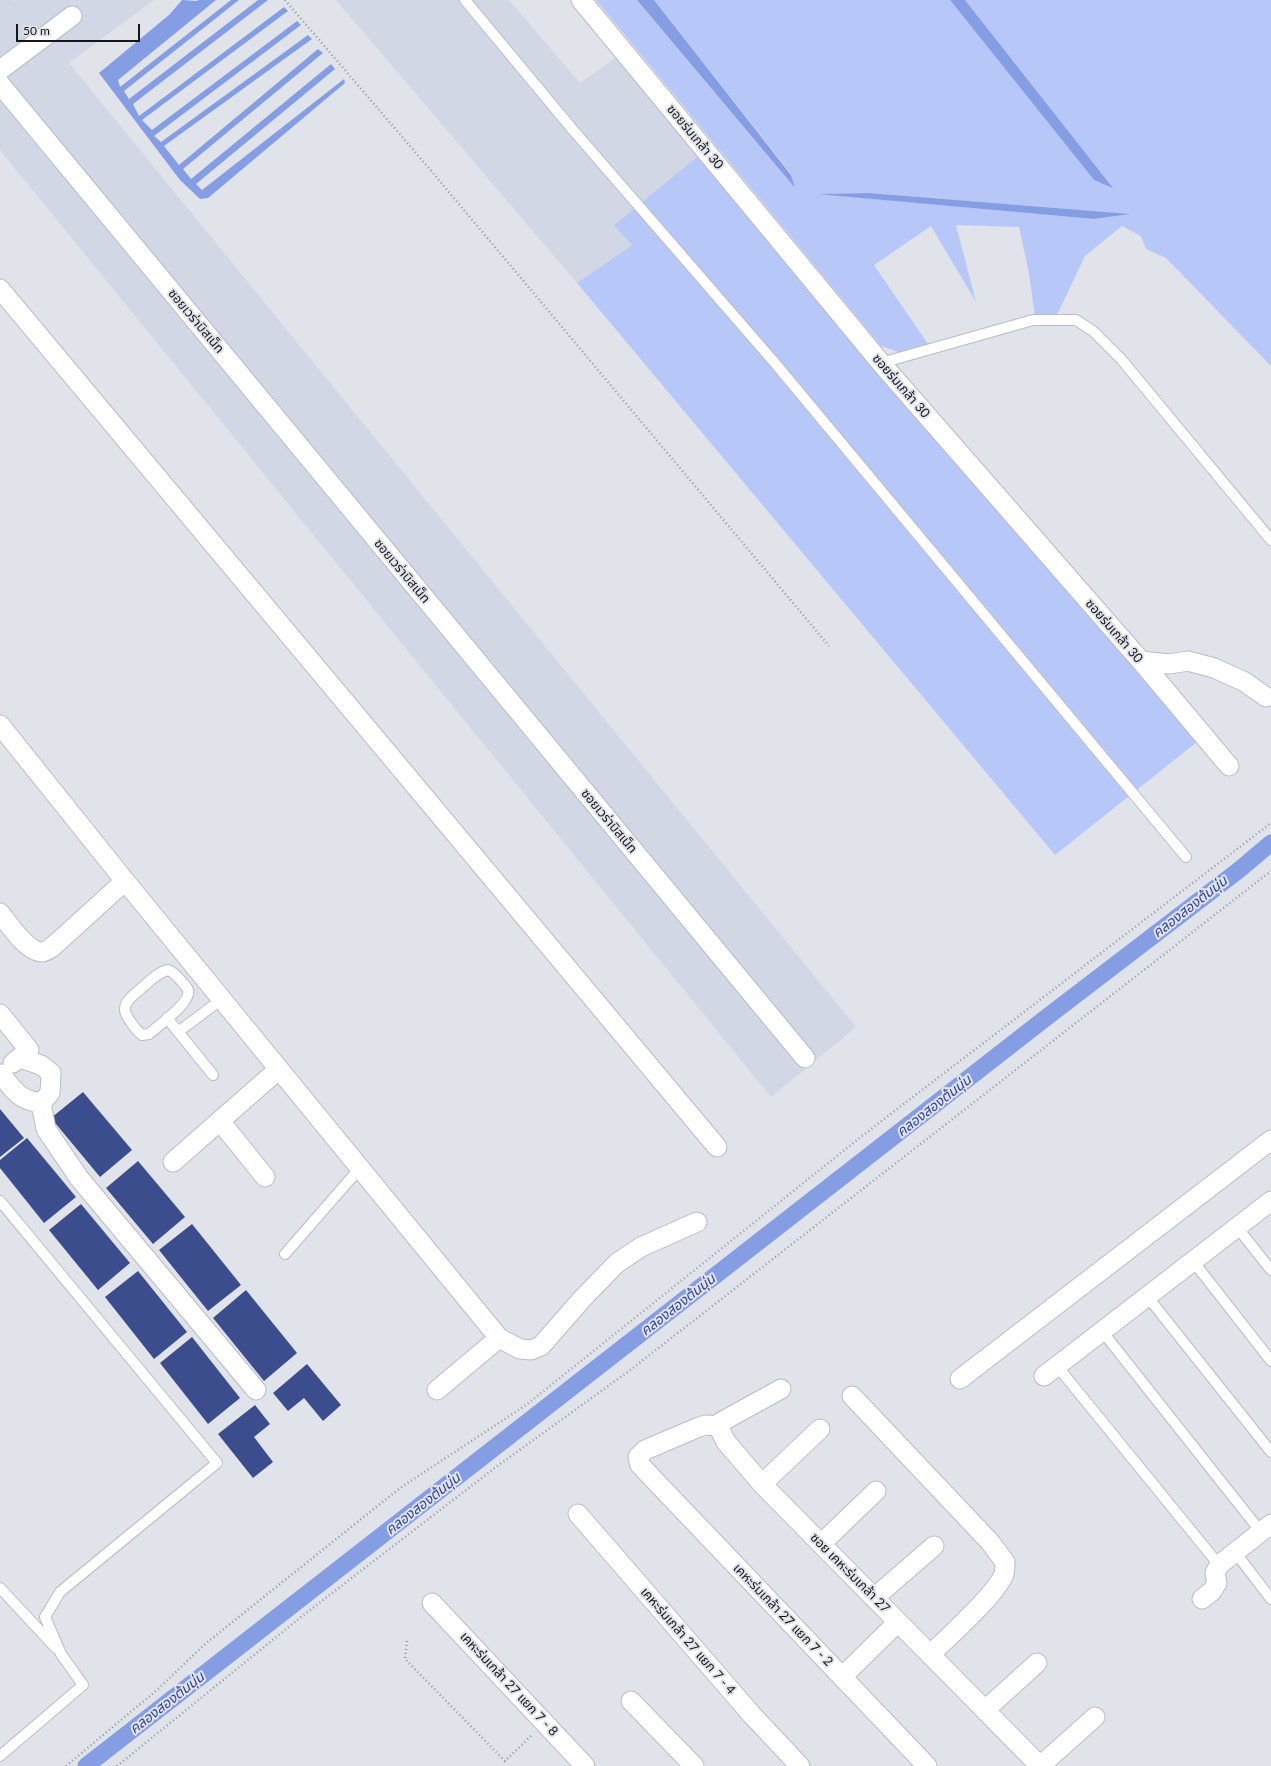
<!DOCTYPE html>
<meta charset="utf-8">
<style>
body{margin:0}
#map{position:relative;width:1271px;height:1766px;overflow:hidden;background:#e1e3eb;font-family:Lato,sans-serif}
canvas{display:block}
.scale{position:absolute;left:16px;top:24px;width:124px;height:18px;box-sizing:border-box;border:2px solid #161619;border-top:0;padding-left:5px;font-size:12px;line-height:14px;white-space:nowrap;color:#161619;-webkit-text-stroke:3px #e1e3eb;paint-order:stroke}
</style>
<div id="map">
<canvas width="1271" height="1766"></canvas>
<div class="scale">50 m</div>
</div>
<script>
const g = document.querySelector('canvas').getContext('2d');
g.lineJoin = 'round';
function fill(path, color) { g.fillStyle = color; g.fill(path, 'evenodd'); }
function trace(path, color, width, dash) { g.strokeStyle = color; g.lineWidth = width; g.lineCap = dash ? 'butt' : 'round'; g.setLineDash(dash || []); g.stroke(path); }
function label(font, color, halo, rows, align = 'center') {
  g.font = font + ' Lato,"Noto Sans Thai",sans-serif'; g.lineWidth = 4; g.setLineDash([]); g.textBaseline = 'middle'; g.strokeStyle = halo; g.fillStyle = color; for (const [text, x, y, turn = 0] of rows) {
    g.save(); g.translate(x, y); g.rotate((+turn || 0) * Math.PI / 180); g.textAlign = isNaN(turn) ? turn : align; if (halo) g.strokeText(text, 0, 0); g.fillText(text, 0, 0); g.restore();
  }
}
fill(new Path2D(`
 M0,0H13L14,1L16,0H154L69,63L856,1027L771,1097L0,150Z
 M336,0H509L580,83L617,57L698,156L615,224L632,245L577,283Z`), '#d2d7e5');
fill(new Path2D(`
 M596,0H637L794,187L791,174L654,0H950L1094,180L1112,187L965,0H1271V366L1166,258L1146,249L1141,236L1122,226L1085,256L1057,315L1035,318L1029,273L1019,227L956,225L976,302L931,226L874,265L928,344L907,355L881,346ZM869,193L1127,214H1128L1094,219L822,194Z
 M698,156L1202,738L1055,855L577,283L632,245L614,225Z`), '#b7c8f8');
fill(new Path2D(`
 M182,0L197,1L199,0H216L118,80L120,87L231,0H239L124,91L129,99L258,0H268L133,104L139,116L284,7L288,11L142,120L152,130L297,21L301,25L154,136L161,142L308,35L312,39L164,146L179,165L318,49L323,53L183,169L191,179L331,64L335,69L196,184L202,190L344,79L345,83L208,198L200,199L180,180L99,73L169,15Z
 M637,0H654L791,175L795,188Z
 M950,0H965L1113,188L1094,180Z
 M869,193L1130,214L1094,219L817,194Z`), '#859de3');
trace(new Path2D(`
 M86,1766L1047,1017L1239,870L1271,843`), '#859de3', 17);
fill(new Path2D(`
 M83,1092L132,1150L100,1177L51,1118Z
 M0,1109L24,1138L0,1157Z
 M27,1138L76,1197L44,1223L0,1168V1160Z
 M138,1161L185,1217L153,1244L106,1188Z
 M81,1204L130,1263L98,1290L49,1230Z
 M192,1224L241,1285L208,1311L159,1250Z
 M138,1271L187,1332L154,1359L105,1297Z
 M246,1290L297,1353L264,1381L213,1318Z
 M192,1337L240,1398L208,1424L160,1363Z
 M307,1364L341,1405L323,1421L304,1398L288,1411L273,1393Z
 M255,1405L270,1424L254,1437L273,1462L253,1478L218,1434Z`), '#3b4d8c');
const lane = new Path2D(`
 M465,0L573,130L774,362L1186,857
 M881,363L1033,320H1076L1093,331L1121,359L1271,540
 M168,970C174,972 178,977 182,982C184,984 187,987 188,990C192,1002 158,1026 149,1034L142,1035C137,1031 133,1026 130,1021C117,1004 132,997 144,986C151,980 158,972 168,970Z
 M167,1018L213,1075
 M178,1032L222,999
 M0,1201L217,1463L60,1592L45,1617L61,1654L83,1685L0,1756
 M1237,1227L1271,1270
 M285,1254L360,1168
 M1193,1261L1271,1361
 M1147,1296L1271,1452
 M1102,1331L1261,1532
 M1057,1366L1219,1565
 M1235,1552L1271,1599
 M0,1588L56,1648`);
const street = new Path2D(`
 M581,0L881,363L1141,661L1229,766
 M0,70L72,16
 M0,84L805,1058
 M0,289L717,1147
 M1141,661L1169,664L1188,661L1214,668L1245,682L1266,697
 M0,725L125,881L499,1338L520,1349L531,1350L541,1346L582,1299L617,1263L641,1247L697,1222
 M0,913C9,924 26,951 41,952C48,952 54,945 59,941L125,881
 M0,1014L29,1050L13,1063
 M1,1074C14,1091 19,1100 41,1103L50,1093L51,1073L41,1065L20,1058
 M41,1103L46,1129L79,1178L256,1390
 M220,1121L265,1177
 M173,1162L279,1069
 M1044,1376L1271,1201
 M960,1379L1271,1140
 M781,1389L721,1422L720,1430L726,1442L762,1484L1040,1766
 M437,1390L499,1338
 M852,1396L990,1542L1005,1562C1005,1565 1005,1570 1004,1574C997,1594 947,1638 930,1655
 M720,1426L706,1425L699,1427L645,1450L638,1457L640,1465L927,1766
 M762,1484L820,1429
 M578,1514L752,1715L800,1766
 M821,1544L876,1491
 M874,1598L934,1546
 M1202,1599L1212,1591L1217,1583L1215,1573L1219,1565L1271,1524
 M432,1603L585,1766
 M842,1677L898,1622
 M631,1701L694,1766
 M985,1710L1037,1663
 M1040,1766L1095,1717`);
trace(lane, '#b9bcc3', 12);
trace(street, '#b9bcc3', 21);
trace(new Path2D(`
 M285,0L433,173L829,646
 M407,1641L405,1659L505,1761L532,1735
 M66,1766L157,1690L205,1644L400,1488L526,1405L862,1136L1271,823
 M117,1766L301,1617L496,1467L629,1371L1271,871`), '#96979d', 2.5, [1, 3]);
trace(lane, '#fff', 10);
trace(street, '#fff', 19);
label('13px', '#161619', '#e1e3eb', [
 ["ซอยร่มเกล้า 30",695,137,50],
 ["ซอยเวร่าบิสเน็ท",196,321,50],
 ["ซอยร่มเกล้า 30",901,386,49],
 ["ซอยเวร่าบิสเน็ท",402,571,50],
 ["ซอยร่มเกล้า 30",1114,631,49],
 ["ซอยเวร่าบิสเน็ท",609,821,50],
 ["ซอย เคหะร่มเกล้า 27",850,1573,45],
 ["เคหะร่มเกล้า 27 แยก 7 - 2",783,1615,46],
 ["เคหะร่มเกล้า 27 แยก 7 - 4",688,1641,49],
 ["เคหะร่มเกล้า 27 แยก 7 - 8",509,1684,47]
]);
label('italic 14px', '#304395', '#e1e3eb', [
 ["คลองสองต้นนุ่น",1190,907,-38],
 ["คลองสองต้นนุ่น",934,1106,-38],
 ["คลองสองต้นนุ่น",678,1305,-38],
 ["คลองสองต้นนุ่น",423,1504,-38],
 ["คลองสองต้นนุ่น",167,1703,-38]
]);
</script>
